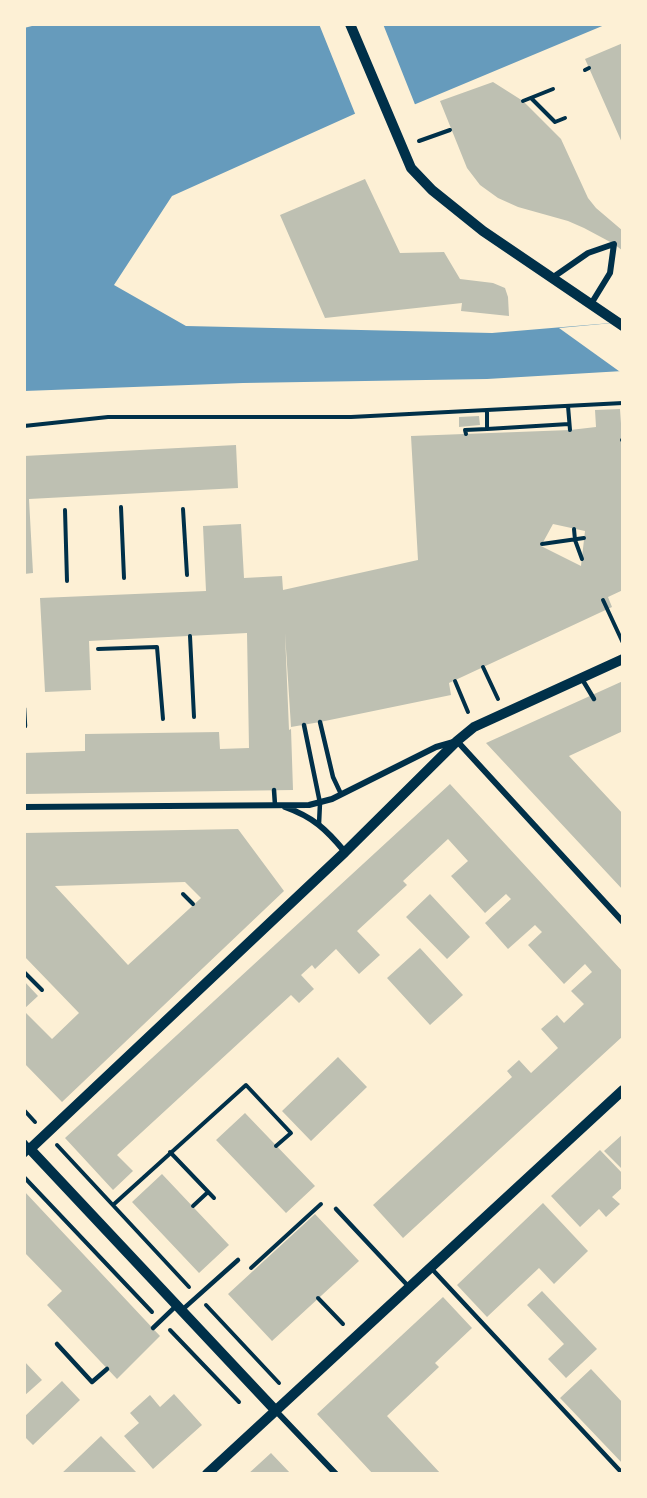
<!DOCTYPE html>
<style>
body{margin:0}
#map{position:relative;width:647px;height:1498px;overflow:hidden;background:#fdf0d5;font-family:"Open Sans",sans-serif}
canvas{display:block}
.frame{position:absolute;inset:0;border:26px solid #fdf0d5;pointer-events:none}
</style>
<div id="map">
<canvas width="647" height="1498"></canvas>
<div class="frame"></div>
</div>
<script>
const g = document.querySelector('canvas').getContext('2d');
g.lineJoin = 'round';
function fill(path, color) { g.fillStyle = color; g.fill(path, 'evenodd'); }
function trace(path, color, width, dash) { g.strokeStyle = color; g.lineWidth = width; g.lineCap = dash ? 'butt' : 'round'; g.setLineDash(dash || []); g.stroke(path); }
fill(new Path2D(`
 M40,24H607L387,116L381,102L172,196L114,285L186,326L492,333L623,322V371L487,379L243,383L24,391V28Z`), '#669bbc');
fill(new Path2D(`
 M319,24H383L416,107L388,119L380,106L356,116Z
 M623,322V374L559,328Z`), '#fdf0d5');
fill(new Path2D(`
 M623,43V145L585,59Z
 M493,82L523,101L561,139L588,198L596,208L623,231V251L614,244L584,228L568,221L518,207L498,198L480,185L467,168L440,101Z
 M365,179L400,253L444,252L460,279L493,283L505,288L508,297L509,316L461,311L462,303L325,318L280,215Z
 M620,409L623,452V590L608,597L612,607L449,683L451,695L320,722L291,727L285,633L289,730L291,729L293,790L24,794V753L85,751V734L219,732L220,749L249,748L247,633L89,641L91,690L45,692L40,598L206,591L203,526L241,524L244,578L282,576L283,590L418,560L411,436L570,430L596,427L595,410ZM553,524L585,531L581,566L541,546Z
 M479,416L480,425L459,427V417Z
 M236,445L238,488L29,499L33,573L24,574V456Z
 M623,681V731L569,756L623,814V890L486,743Z
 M450,784L623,972V1036L403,1238L373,1205L512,1077L507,1071L519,1060L531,1073L558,1048L541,1029L557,1015L564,1023L584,1004L571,991L592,972L585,964L564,984L528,945L542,932L535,925L508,949L485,923L511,899L506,894L485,913L451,876L468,861L448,839L403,881L407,885L357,931L380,955L359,974L336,949L315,969L312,965L301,975L314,989L299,1003L291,995L117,1155L133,1171L113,1190L65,1138Z
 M238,829L284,891L62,1102L24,1063V1011L52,1039L79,1013L24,956V833ZM185,882L201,898L128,965L55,886Z
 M430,894L470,937L447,959L406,917Z
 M420,948L463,995L430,1025L387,978Z
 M24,981L38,996L24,1009Z
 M338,1057L367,1087L311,1141L282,1111Z
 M245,1113L315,1186L286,1213L216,1140Z
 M623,1134V1170L604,1151Z
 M600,1150L623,1174V1187L612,1197L620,1204L606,1217L599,1209L580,1227L551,1196Z
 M162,1174L229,1245L199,1273L132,1202Z
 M24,1191L160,1336L117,1379L47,1305L62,1291L25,1253L24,1254Z
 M543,1203L588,1251L554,1284L539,1268L487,1317L457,1285Z
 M315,1214L359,1261L272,1341L228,1294Z
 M542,1291L597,1349L566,1378L548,1359L564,1344L527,1305Z
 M443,1297L472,1328L435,1363L439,1367L387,1416L441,1474H373L317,1414Z
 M24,1361L42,1380L24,1396Z
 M591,1369L623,1403V1464L560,1398Z
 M62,1381L80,1400L33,1445L24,1436V1417Z
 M174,1394L202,1425L153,1469L124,1436L139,1423L130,1413L150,1395L160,1407Z
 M101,1436L138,1474H61Z
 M271,1453L291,1474H248Z`), '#bec0b2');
trace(new Path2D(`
 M585,70L589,68
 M531,98L555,122L565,118
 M523,101L553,89
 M419,141L450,130
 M568,406L570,430
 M24,426L108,417H351L623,403
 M487,429L569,424
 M466,434L465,430L487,429V411
 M622,440H623
 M121,507L124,578
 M183,509L187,575
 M65,510L67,581
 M574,529L575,540L582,559
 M542,544L584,538
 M603,600L623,643
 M190,636L194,717
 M98,649L157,647L163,719
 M483,667L498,699
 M455,681L468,712
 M183,894L193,904
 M24,972L42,990
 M24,1110L35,1122
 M57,1145L189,1287
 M170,1152L214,1198
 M24,1177L152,1312
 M113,1205L246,1085L291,1133L276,1146
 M193,1206L208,1192
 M251,1268L321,1204
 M318,1298L343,1324
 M206,1305L279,1383
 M170,1330L239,1402`), '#003049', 4);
trace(new Path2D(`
 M582,679L594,699
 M24,708L25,726
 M320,722L333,777L341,794
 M304,725L320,803L319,824
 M274,790L275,805
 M336,1209L410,1288
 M431,1268L623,1474
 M182,1310L238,1260
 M153,1328L176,1306
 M57,1344L92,1382L107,1369`), '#003049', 4.5);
trace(new Path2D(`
 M552,278L588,253L614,244L610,273L591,304
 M24,807L309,805L332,799L436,747L457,741L623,922
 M285,807C313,817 326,829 345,852
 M24,1142L30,1149L24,1155
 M276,1411L336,1474`), '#003049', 6);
trace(new Path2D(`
 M350,24L411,168L432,190L483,231L623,326
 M276,1411L30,1149L345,852L457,741L474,727L623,659
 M207,1474L623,1090`), '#003049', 10);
</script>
